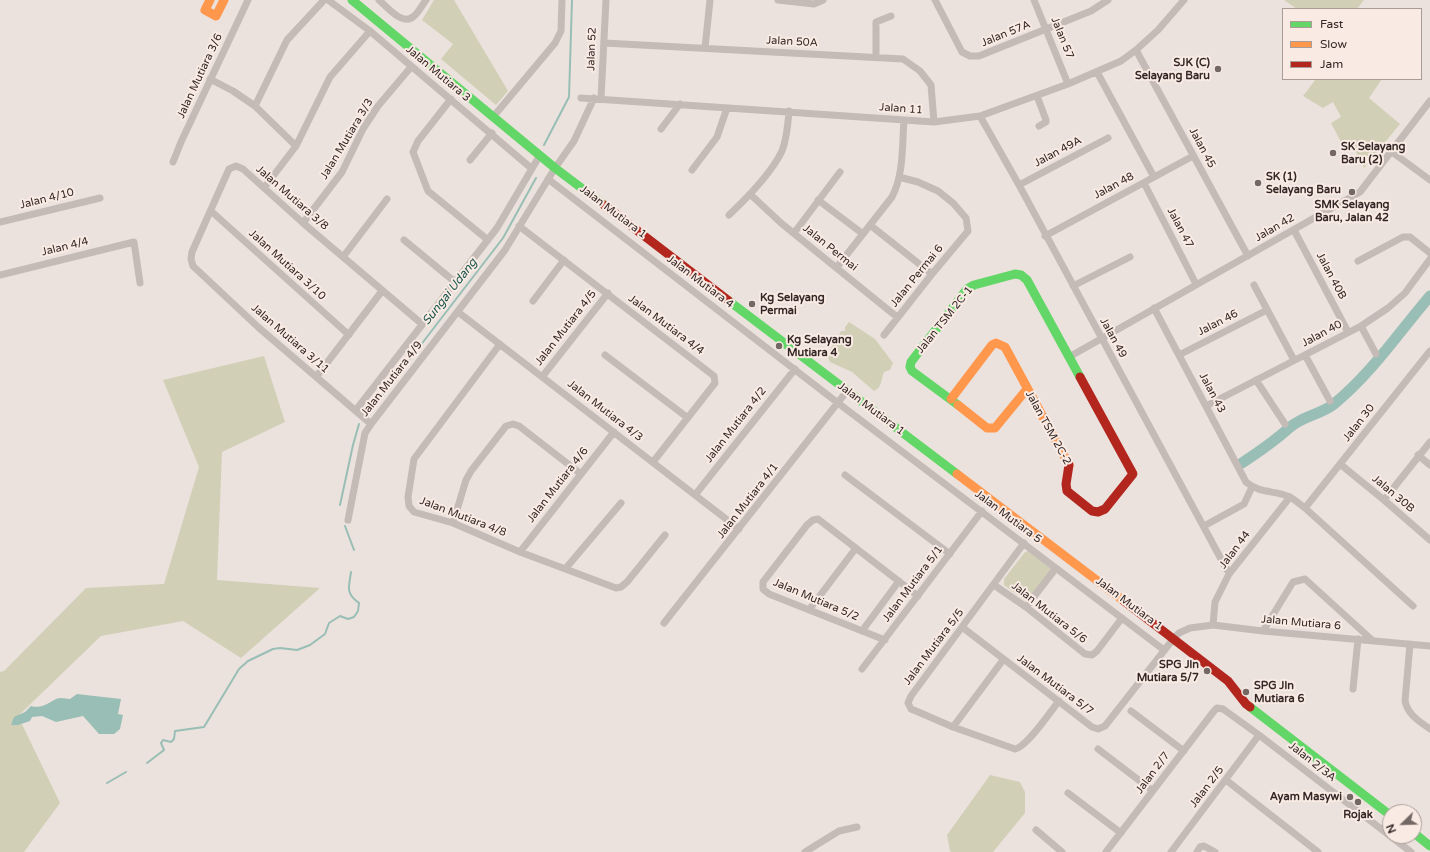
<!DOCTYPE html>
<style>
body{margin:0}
#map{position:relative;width:1430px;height:852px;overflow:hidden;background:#ebe2dd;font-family:"Varela Round",sans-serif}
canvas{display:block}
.legend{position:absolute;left:1282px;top:8px;width:140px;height:72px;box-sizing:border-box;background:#f9ebe4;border:1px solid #aa9d98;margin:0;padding:5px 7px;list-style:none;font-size:12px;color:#342725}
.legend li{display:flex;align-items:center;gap:8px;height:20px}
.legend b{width:20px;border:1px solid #aa9d98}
.north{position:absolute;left:1382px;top:804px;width:40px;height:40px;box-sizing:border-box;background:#f9ebe4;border:1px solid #aa9d98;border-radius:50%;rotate:247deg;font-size:11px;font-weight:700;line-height:16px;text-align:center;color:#342725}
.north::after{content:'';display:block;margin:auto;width:14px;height:18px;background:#746865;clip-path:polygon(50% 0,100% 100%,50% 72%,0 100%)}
</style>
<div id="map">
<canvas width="1430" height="852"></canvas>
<ul class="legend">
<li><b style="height:5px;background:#63d668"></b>Fast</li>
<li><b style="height:5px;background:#ff974d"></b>Slow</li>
<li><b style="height:5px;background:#b3261e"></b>Jam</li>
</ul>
<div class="north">N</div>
</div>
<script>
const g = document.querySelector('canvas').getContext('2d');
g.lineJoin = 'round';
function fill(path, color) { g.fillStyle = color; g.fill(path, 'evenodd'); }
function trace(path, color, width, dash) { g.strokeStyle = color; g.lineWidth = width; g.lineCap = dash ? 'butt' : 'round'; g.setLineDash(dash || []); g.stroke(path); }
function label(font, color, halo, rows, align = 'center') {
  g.font = font + ' "Varela Round",sans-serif'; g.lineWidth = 4; g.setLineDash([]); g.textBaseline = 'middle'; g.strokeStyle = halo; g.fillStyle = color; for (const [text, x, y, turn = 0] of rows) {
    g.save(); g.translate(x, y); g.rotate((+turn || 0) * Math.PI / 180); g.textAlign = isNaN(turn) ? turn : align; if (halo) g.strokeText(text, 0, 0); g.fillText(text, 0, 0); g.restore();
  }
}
fill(new Path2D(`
 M434,0H454L508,91L496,105L441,59L453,44L422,20Z
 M1284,0H1364L1357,9H1297Z
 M1316,79H1382L1369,98L1400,124L1364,168L1350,140L1342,144L1331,123L1341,117L1333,102L1323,108L1303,96Z
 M849,322L875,339L893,363L890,370L884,372C881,379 882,388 874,391L852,372L830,362L827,355L841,331H845V327Z
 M264,356L285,422L222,452L217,580L320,588L241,658L183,621L101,636L18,716L60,803L24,852H0V672L4,671L86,588L164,584L199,467L163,380Z
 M1030,551L1052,568L1027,602L1004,585V579L1025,552Z
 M990,775L1020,782L1025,792V813L993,852H951L950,851L947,835Z`), '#d1cfb6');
fill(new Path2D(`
 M77,694L121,699L118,714L123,715L120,729L114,734H99L83,716L56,722L42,716L32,717L30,721L18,725H11L14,717L25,712L31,706C45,710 51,699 60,698C63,698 68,699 70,699Z`), '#99beb6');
trace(new Path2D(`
 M544,145L569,97L572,0
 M370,411L503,238L536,178
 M340,505L353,445L359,424
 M345,526L354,550
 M147,763L164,750L161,743L163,740L171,742L174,739L175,731L204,727L239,669L248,661L273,649L280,648L297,650L310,645L325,634L329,623L340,616L348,619L354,617L358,611L359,603C345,593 349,587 351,572
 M107,783L126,772`), '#99beb6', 2);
trace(new Path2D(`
 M1242,463C1254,455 1266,447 1277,438C1284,433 1289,427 1296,423C1308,415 1323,413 1334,404C1372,373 1399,332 1430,296`), '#99beb6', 11);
trace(new Path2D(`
 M328,0L370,31L531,168
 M379,0C387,7 403,27 414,16C419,12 422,5 426,0
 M778,0L814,4L823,0
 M935,0L962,52L970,56H979L1091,11L1108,0
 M1034,0L1068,84
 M604,43L903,59L920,71L931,85L934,122
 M705,48L710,0
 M1136,50L1248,256
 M876,57V22L891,16
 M1097,72L1154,177
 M210,79L233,91L255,106L296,146
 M1037,96L1046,120V122L1039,126
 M581,98L934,122L980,116L1068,84L1121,61L1136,50L1158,30L1184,0
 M601,98L606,0
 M451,99L418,141L413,152L428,191L488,240
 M255,106L287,40L324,0
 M980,116L1019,185L1227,570
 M493,117L555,43L561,31L562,0
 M661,129L680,104
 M1392,152L1430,180
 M470,160L492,133
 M173,162L181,142L248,0
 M692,170L717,137L727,108
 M548,179L838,403L1164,650
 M1144,183L1196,284
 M1019,185L1108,138
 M264,188L296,146L330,77L370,31
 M751,195L781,223L897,317
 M818,200L863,234
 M211,211L349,335
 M729,215C748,197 771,174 782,151C787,138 788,125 789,111
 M0,222L100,198
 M303,223L342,172L363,129L378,106L411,67
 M870,225L932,274
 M519,226L714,376L715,383L653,462
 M1294,230L1348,332
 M794,233L840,172
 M1045,236L1193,156
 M404,240L455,282
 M343,257L387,199
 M1358,261L1403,237H1410L1430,253
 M837,267L892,197C904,174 902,146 904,120
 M0,275L134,242L140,283
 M1254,285L1294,360
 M1073,286L1130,257
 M533,301L564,260
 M1154,308L1246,482C1260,494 1275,490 1290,497C1295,500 1301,505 1305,508L1413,606
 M458,312L739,529
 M1361,326L1376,354
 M884,335L932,274L968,231L966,218L953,203L938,191L918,182L899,177
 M500,344L414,459L408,497L409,506L414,512L453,523L520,552L616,588L621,587L627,582L665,535
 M605,355L688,418
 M1179,355L1267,310
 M1305,355L1330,401
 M1069,357L1360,192L1430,101
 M316,377L382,291
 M542,377L608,293
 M1256,380L1285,424
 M1206,406L1361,326L1388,308L1405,293L1430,259
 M356,410L497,228L540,155
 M371,424L258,327L193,266L191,259L192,252L229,169L236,166L243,169L303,223L422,324
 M1418,455L1430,465
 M1340,464L1384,500L1430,540
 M845,475L950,554
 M695,495L795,369
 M1384,500L1430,442
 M1305,508L1430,351
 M348,520L365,433L371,424L505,250L555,168L574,141L594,98
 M453,523L466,480L471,471L506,426L513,424L519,426L581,474
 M1204,526L1244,504L1252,487
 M1024,543L911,696L908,703L911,709L916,711L953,727L1015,749C1027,747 1050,712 1059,701
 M520,552L614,432
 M566,568L621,503
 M994,585L1026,607L1085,654L1092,655L1097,651L1122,618
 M1026,607L1056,568
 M809,610L856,548
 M664,623L847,391
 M1213,625L1215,602L1229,574L1290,497
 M962,627L1092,727L1098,729L1105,726L1174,638L1179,633L1190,628L1213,625L1263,631L1430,646
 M862,631L899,581
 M1263,631L1293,582L1305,579L1372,640
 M885,640L769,594L763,589V582L807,525L813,520L818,519L918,596
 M1410,644L1405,701C1408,715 1419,721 1430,729
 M862,669L982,511
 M1353,689L1358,639
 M1131,711L1184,751
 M953,727L1003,660
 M1098,749L1153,791
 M1226,780L1318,852
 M1068,793L1121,833
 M1036,830L1062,852
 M805,852L839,831L857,827
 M1106,852L1214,711L1217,708L1223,709L1259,735L1411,852
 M1171,852L1259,735
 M1197,852L1200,847L1204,846L1215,852`), '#c4bab6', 7);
trace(new Path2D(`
 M352,0L555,168L604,205
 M729,301L957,474
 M958,405L912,371L910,367L911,362L967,289L974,285L1015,274L1021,275L1027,280L1080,377
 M1250,707L1390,815
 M1414,833L1430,846`), '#63d668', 9);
trace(new Path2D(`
 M210,0L205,10L216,16L224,0
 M951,399L992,345L996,343L1005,347L1069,465
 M958,405L987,428H995L1027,389
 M957,474L1124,601`), '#ff974d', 9);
trace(new Path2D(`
 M604,205L729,301
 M1069,465L1066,484L1067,491L1092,511L1098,512L1105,509L1133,474L1080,377
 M1124,601L1228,681L1246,704L1250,707`), '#b3261e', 9);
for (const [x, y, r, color] of [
 [1218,69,4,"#746865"],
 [1333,153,4,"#746865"],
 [1258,183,4,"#746865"],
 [1352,192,4,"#746865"],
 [752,304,4,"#746865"],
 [779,346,4,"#746865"],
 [1207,671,4,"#746865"],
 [1246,692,4,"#746865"],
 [1350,797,4,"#746865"],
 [1358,802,4,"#746865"]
]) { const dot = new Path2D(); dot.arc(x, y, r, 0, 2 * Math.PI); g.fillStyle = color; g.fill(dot); trace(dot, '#f9ebe4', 1.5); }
label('11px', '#342725', '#f9ebe4', [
 ["Jalan 57A",1006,34,-22],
 ["Jalan 57",1062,38,68],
 ["Jalan 50A",792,42,3],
 ["Jalan 52",592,49,-88],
 ["Jalan Mutiara 3",438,74,40],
 ["Jalan Mutiara 3/6",200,76,-65],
 ["Jalan 11",901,109,4],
 ["Jalan Mutiara 3/3",347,139,-59],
 ["Jalan 45",1202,148,62],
 ["Jalan 49A",1058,152,-28],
 ["Jalan 48",1114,186,-28],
 ["Jalan Mutiara 3/8",292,198,41],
 ["Jalan 4/10",47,199,-14],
 ["Jalan Mutiara 1",613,212,37],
 ["Jalan 47",1180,228,62],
 ["Jalan 42",1275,228,-30],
 ["Jalan 4/4",65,247,-14],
 ["Jalan Permai",830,248,39],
 ["Jalan Mutiara 3/10",287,265,42],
 ["Jalan Permai 6",917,276,-51],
 ["Jalan 40B",1331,276,62],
 ["Jalan Mutiara 4",700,282,37],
 ["Jalan TSM 2C-1",945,320,-51],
 ["Jalan 46",1218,323,-27],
 ["Jalan Mutiara 4/4",666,325,37],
 ["Jalan Mutiara 4/5",566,328,-52],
 ["Jalan 40",1322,334,-28],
 ["Jalan 49",1113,338,61],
 ["Jalan Mutiara 3/11",290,339,41],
 ["Jalan Mutiara 4/9",392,379,-52],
 ["Jalan 43",1212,393,62],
 ["Jalan Mutiara 1",871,409,37],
 ["Jalan Mutiara 4/3",605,411,38],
 ["Jalan 30",1359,423,-52],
 ["Jalan Mutiara 4/2",736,425,-52],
 ["Jalan TSM 2C-2",1048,428,61],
 ["Jalan Mutiara 4/6",558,485,-52],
 ["Jalan 30B",1393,494,40],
 ["Jalan Mutiara 4/1",748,501,-52],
 ["Jalan Mutiara 4/8",463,517,21],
 ["Jalan Mutiara 5",1008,517,37],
 ["Jalan 44",1235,550,-53],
 ["Jalan Mutiara 5/1",913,584,-53],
 ["Jalan Mutiara 5/2",816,600,23],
 ["Jalan Mutiara 1",1129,604,37],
 ["Jalan Mutiara 5/6",1049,613,38],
 ["Jalan Mutiara 6",1301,623,5],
 ["Jalan Mutiara 5/5",934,647,-53],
 ["Jalan Mutiara 5/7",1055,685,37],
 ["Jalan 2/3A",1312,762,38],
 ["Jalan 2/7",1153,773,-53],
 ["Jalan 2/5",1207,787,-53]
]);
label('bold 11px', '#342725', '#f9ebe4', [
 ["SJK (C)",1210,63,"right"],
 ["Selayang Baru",1210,76,"right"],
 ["SK Selayang",1341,147],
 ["Baru (2)",1341,160],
 ["SK (1)",1266,177],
 ["Selayang Baru",1266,190],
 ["SMK Selayang",1352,205,"center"],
 ["Baru, Jalan 42",1352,218,"center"],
 ["Kg Selayang",760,298],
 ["Permai",760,311],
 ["Kg Selayang",787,340],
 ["Mutiara 4",787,353],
 ["SPG Jln",1199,665,"right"],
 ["Mutiara 5/7",1199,678,"right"],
 ["SPG Jln",1254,686],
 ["Mutiara 6",1254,699],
 ["Ayam Masywi",1342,797,"right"],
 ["Rojak",1358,815,"center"]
], 'left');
label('italic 12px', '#1a564e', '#f9ebe4', [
 ["Sungai Udang",450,292,-52]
]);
</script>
